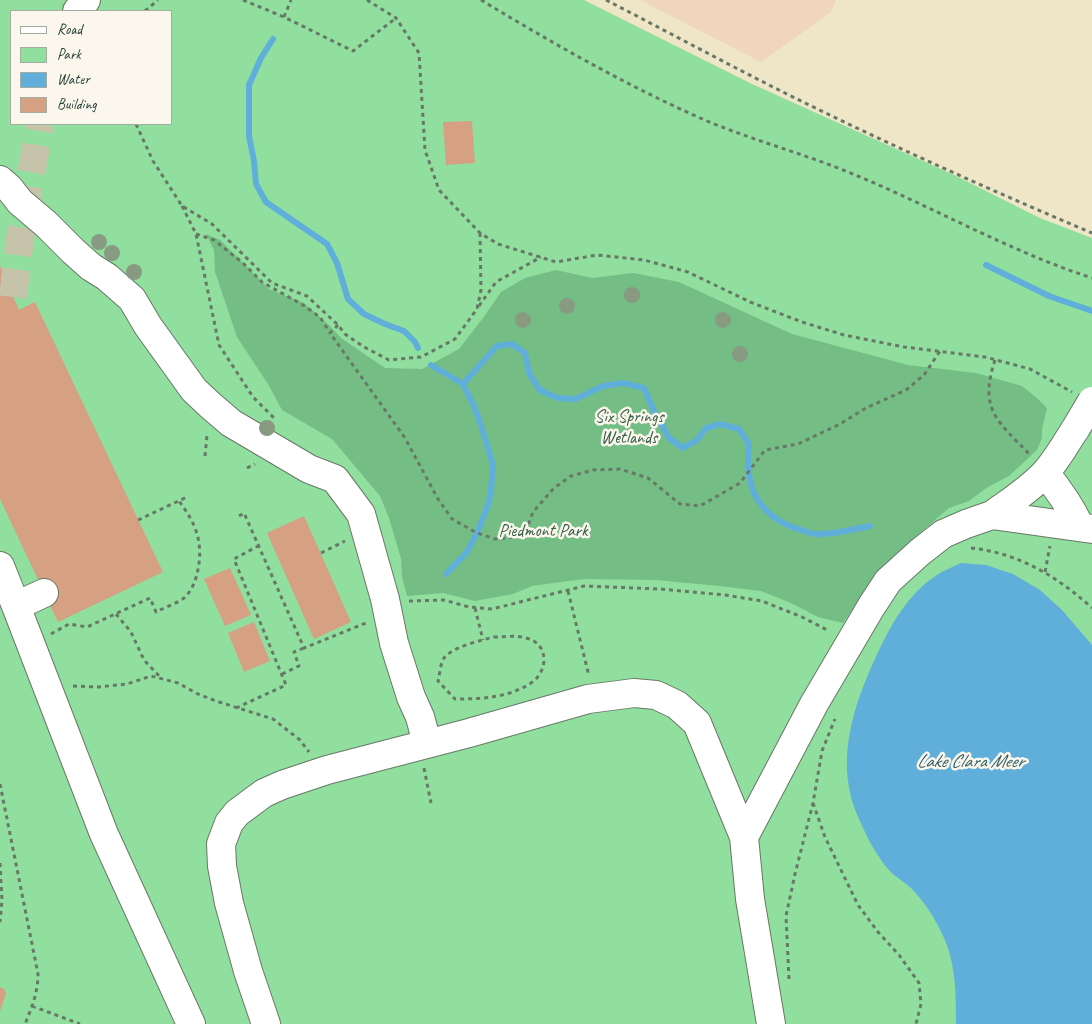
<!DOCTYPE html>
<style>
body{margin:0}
#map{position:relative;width:1092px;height:1024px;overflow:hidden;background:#efe5c7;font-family:Caveat,sans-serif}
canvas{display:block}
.legend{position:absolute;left:10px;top:10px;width:162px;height:115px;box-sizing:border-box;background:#fbf7ec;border:1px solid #a3ada2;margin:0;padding:6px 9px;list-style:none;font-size:15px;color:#1f3d34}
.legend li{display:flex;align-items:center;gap:10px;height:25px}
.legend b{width:25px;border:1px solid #a3ada2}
</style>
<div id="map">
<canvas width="1092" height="1024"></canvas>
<ul class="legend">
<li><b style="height:6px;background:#fff"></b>Road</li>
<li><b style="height:14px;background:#90df9e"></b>Park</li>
<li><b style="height:14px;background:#60afda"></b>Water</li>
<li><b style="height:14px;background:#d6a083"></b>Building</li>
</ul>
</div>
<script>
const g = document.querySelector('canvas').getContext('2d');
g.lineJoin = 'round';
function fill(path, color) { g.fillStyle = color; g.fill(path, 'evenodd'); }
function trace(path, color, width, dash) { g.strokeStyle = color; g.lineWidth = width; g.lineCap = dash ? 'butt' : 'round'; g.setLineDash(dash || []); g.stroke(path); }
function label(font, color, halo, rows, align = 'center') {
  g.font = font + ' Caveat,sans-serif'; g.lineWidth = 5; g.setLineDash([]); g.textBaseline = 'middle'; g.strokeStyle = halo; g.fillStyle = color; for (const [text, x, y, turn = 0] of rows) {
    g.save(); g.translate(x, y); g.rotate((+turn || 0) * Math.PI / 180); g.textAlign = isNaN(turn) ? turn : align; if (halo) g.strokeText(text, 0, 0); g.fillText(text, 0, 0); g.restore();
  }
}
fill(new Path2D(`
 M640,0H836L831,12L761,62Z`), '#f0d6bc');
fill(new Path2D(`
 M0,0H584L752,84L954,175L1040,218L1092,238V1024H0ZM11,11H171V124H11Z`), '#90df9e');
fill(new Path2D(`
 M206,234L220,240L269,289L304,303L329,325L341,338L385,368L422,369L459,349L483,318L501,292L525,278L556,270L592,278L633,273L679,282L792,334L908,365L976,373L1022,386L1038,399L1047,408L1042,429V438L1037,450L1009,476L988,487L969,501L949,508L905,546L863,594L843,623L818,617L791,603L761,591L719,586L656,580L585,579L561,582L532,586L513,594L475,601L443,593L407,596L402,577L401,559L389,518L380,496L332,439L282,410L268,384L237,337L215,272L214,250Z`), '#74be85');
fill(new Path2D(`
 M961,563L986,565L1013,574L1040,590L1062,610L1092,645V1024H956C956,995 956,965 944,938C936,920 925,902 911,888C903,881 894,876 888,869C878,857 870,843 864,830C858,817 851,802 849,787C841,745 857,697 875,659C889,628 907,594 937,575C944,570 953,567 961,563Z`), '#60afda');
trace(new Path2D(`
 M273,39L261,58L249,85V136L254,161L256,184L266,202L327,244L337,263L348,299L364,314L385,324L404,331L415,342L418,348
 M986,265L1049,296L1092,311
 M431,365L463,384L473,404L481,425L493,465L491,492L488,505L477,533L467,552L446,574
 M463,384L497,346L512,344L525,353L529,373L540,390L557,398L576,399L603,386L623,383L644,388L653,409L669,438L683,448L697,440L706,428L720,424L739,429L749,444C744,485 757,516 798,529C804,530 810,534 817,534C834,535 853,529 870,526`), '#60afda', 6);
fill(new Path2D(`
 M472,121L475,163L446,165L443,122Z
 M0,266L19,310L35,302L163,572L58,622L0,499Z
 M304,516L351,622L314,639L267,533Z
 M230,568L251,615L225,626L204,579Z
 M254,622L270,661L244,672L228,633Z
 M0,987L4,989L6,993L0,1011Z`), '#d6a083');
trace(new Path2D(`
 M13,297L21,231L40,124`), '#c5c3aa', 28, [28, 14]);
const minor = new Path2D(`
 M77,11L86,0
 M0,180L9,188L20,202L46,224L73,251L91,267L107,277L132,299L148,326L194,390L210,405L231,423L309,469L335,479L361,514L385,599L394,643L411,697L420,717L427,743
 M1045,473C1059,490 1071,507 1080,527
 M992,515C1010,502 1029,490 1045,473C1057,460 1066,443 1076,428
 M0,566L16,606L44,593
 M16,606L104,834L191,1024
 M266,1024L248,971L229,903L222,866L221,844L229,823L237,813L264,793L282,785L327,770L469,733L588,699L634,693L656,695L677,705L697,723L744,837
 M771,1024L750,899L744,837L814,704L871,607L888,581L920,552L943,534L966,524L992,515L1092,529`);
trace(minor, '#687867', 30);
trace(new Path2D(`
 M243,0L284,17L353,51L396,18
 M367,0L396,18L419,53L425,150L439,190L480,233L498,244L556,262L597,255L644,260L688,272L750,302L802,322L844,335L904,347L985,357L1030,369L1072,392
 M481,0C554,44 629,87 707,121C755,141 805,154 853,174C933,207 1009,251 1092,278
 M606,0C672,34 738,70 805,103C899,149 995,192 1092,233
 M145,11L158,0
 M284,17L291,0
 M136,124L153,161L182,206L212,224L272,283L307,296L338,325L345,334L364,347L389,360L421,357L455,339L477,309L481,290L480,233
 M182,206L196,234L219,345L253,397L276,420
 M196,234L214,240L243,263L262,282L303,305L320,317L330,333
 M479,306L496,282L541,257
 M338,325L330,333L405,438L438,499L452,519L477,533L495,539L514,537L529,523L533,512L554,488L571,476L593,470L620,469L648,478L680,504L700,506L740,483L765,450L798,444L840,424L866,408L906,390L924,375L940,351
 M995,360C978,411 999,422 1031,456
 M205,456L207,435
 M247,468L255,464
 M239,516L244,513L304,648L366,623
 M138,520L187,497
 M971,548C1018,553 1057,576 1092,608
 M321,553L345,541
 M1045,572L1050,546
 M568,591L589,676
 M409,601L444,600L469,607L492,609L584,586L660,589L725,595L762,601L802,617L829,631
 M475,608L483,640
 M116,614L131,632L144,660L161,678
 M51,634L69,624L87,627L150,598L156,612C165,607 176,604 184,598C191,592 195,582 197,574C204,544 197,525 179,501
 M494,637C504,637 516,635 526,638C549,643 549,671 531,683C508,698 481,699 455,699L438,681C440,674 440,664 444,658C452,647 482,640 494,637Z
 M282,674L299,666L294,652L304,648
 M73,686L98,687L127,684L151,676L178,683L198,694L216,701L273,719L300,740L309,752
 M236,708L286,685L234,559L258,546
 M424,768L431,803
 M0,784L38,974C38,992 32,1007 25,1024
 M813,803L825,837L858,905L878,932L899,955L919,983L921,1004L916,1024
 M0,863L2,900L0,922
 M789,979L786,916L795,874L813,803L822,751L835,719
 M32,1006L80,1024`), '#687867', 3, [4, 4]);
trace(minor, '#fff', 28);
const minorBridge = new Path2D(`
 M1076,428L1092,401`);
trace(minorBridge, '#687867', 30, []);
trace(minorBridge, '#fff', 28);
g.fillStyle = '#899a82';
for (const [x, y] of [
 [99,242],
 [112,253],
 [134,272],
 [632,295],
 [567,306],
 [523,320],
 [723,320],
 [740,354],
 [267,428]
]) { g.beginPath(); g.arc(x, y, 8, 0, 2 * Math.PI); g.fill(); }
label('18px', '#365d49', '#fbf7ec', [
 ["Six Springs",629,417],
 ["Wetlands",629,438],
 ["Piedmont Park",543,531]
]);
label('italic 19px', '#325f66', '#fbf7ec', [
 ["Lake Clara Meer",970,762]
]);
</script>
